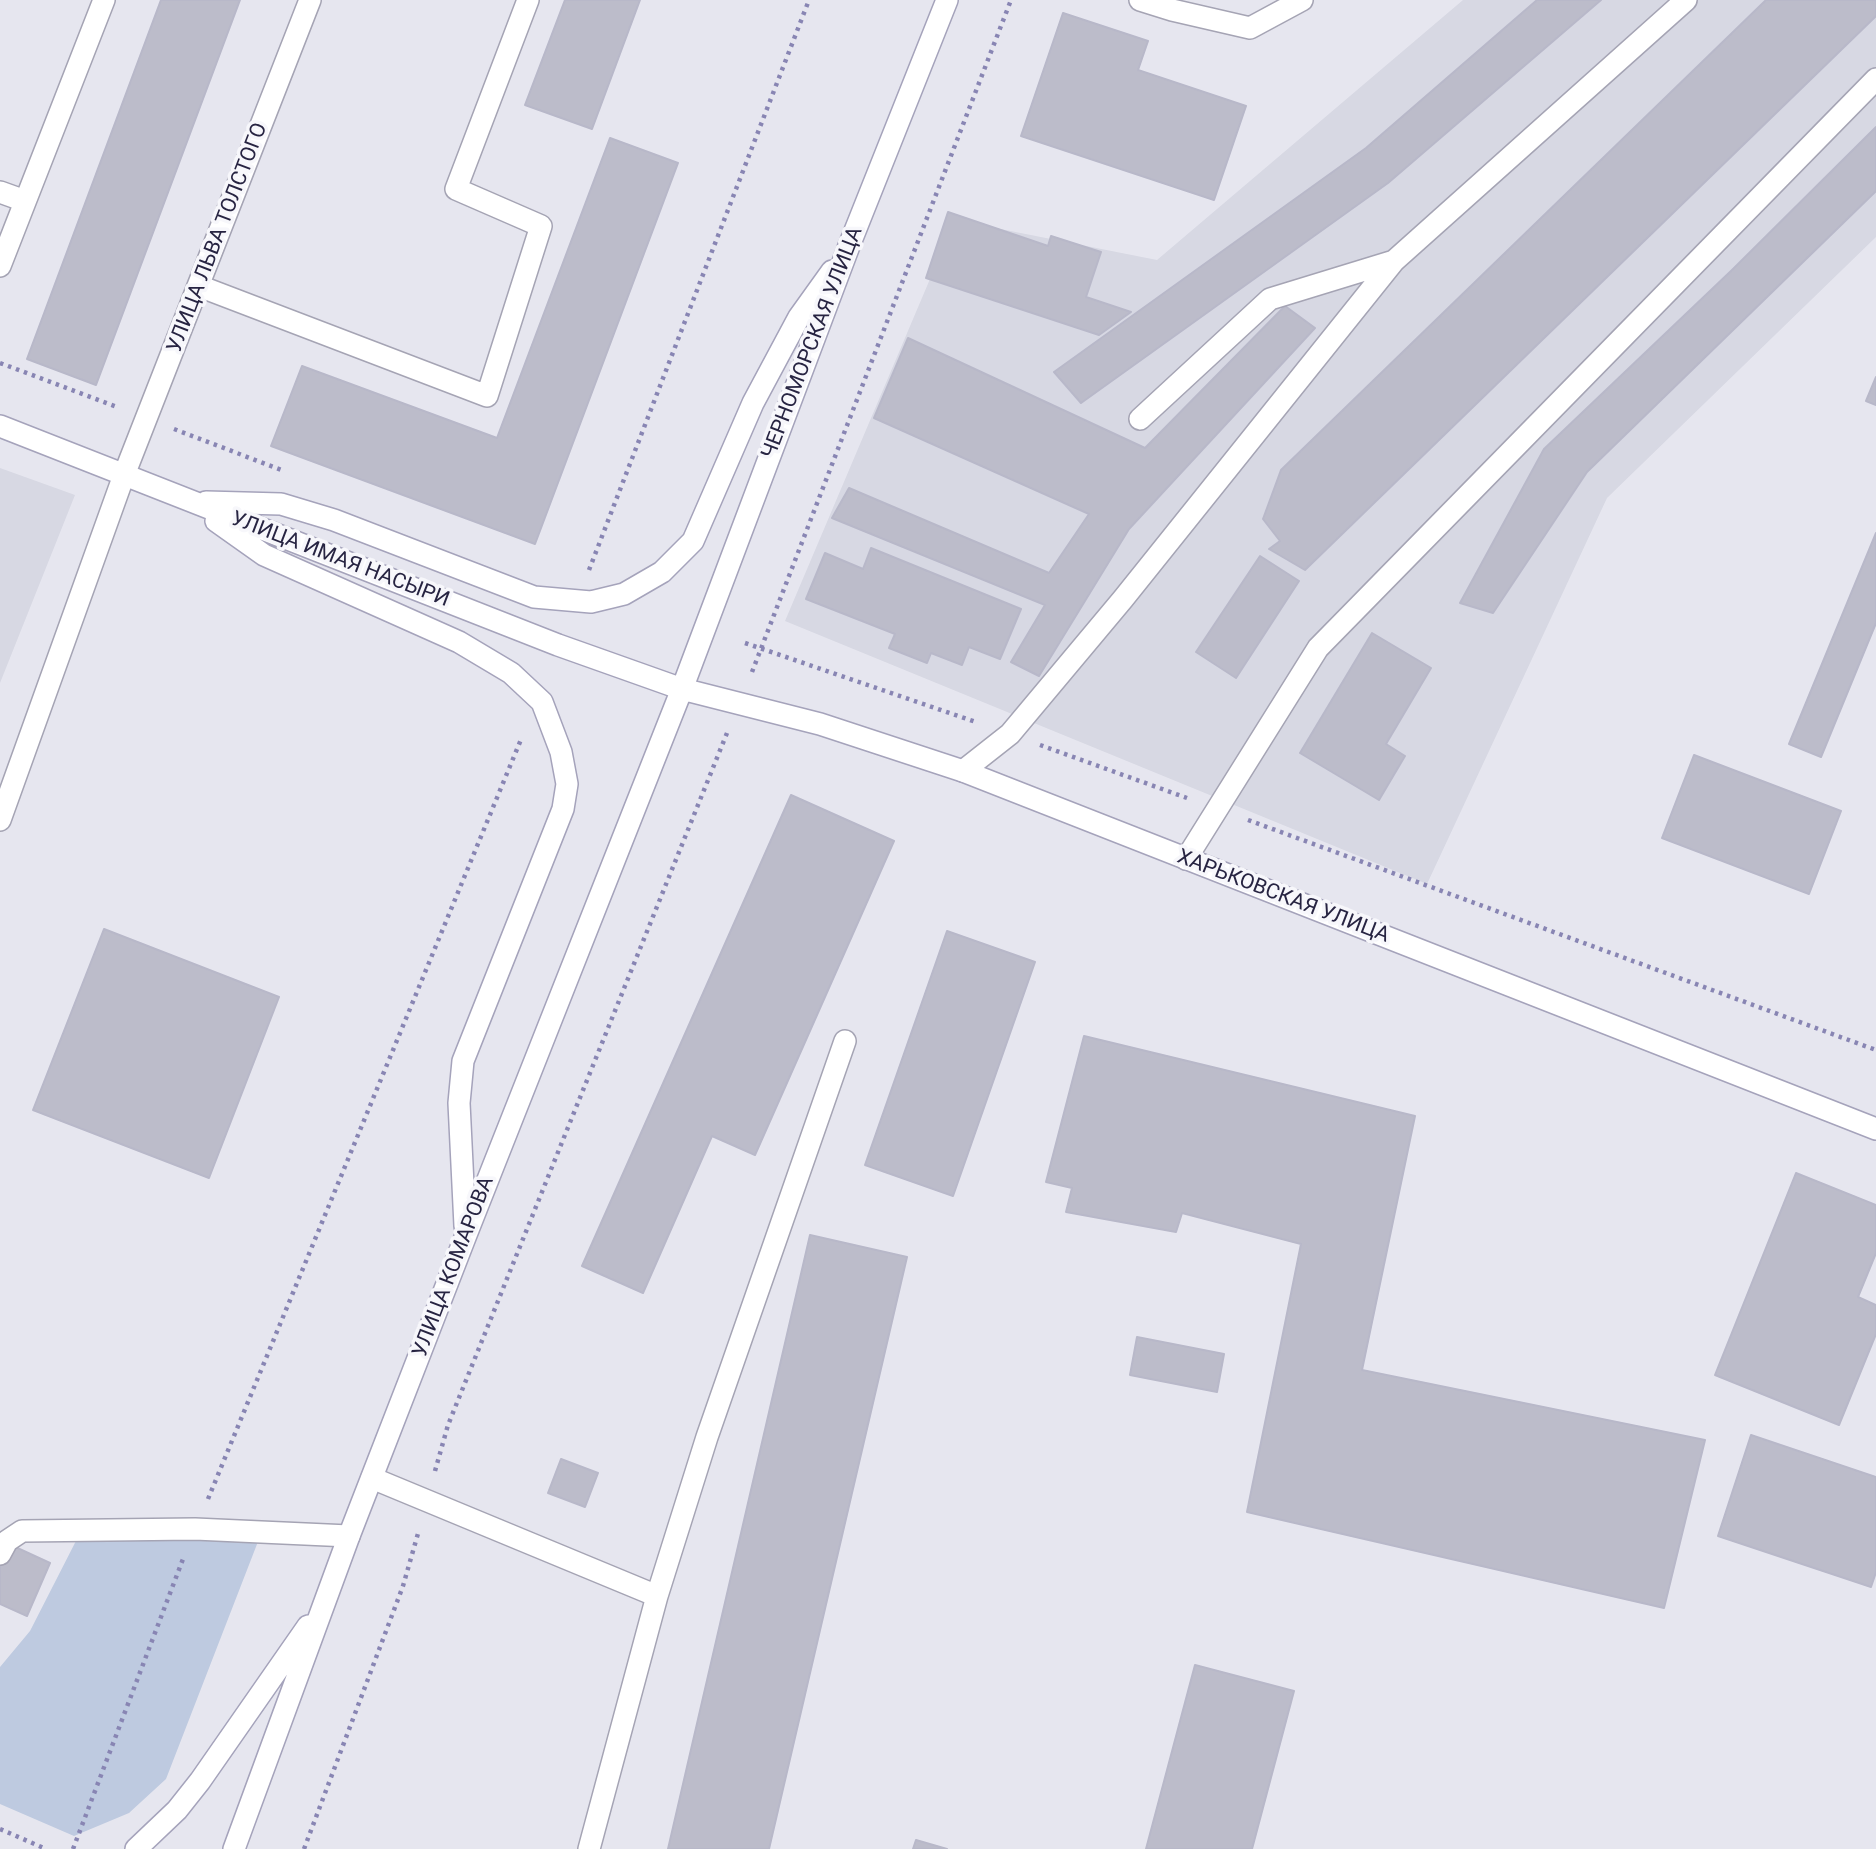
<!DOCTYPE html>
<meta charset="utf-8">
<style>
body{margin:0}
canvas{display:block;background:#e6e6ef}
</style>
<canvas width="1876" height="1849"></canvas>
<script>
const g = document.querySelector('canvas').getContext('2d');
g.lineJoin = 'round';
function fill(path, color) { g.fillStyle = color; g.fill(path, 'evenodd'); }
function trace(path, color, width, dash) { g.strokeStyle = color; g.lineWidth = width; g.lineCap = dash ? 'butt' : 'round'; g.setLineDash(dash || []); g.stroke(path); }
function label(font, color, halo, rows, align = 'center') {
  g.font = font + ' Roboto,sans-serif'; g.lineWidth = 7; g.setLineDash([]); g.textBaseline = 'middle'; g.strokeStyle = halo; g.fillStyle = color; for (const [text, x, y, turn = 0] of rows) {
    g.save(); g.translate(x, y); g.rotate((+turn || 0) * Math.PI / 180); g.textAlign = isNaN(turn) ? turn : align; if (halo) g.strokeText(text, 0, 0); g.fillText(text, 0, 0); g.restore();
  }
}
fill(new Path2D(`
 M1463,0H1876V237L1607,498L1427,884L785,621L955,220L1157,260Z
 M0,468L75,495L0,683Z`), '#d7d8e3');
fill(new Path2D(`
 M79,1535L259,1539L166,1779L129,1813L74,1836L0,1804V1667L30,1631Z`), '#becae0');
const building = new Path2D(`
 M161,0H240L96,385L27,359Z
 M565,0H640L592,129L525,105Z
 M1537,0H1601L1388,183L1081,403L1054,372L1366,148Z
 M1766,0H1876V16L1305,570L1269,549L1280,541L1263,519L1281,470Z
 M1063,13L1148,41L1138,70L1246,106L1214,200L1021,136Z
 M1876,127V191L1587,472L1493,613L1460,603L1544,449L1732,270Z
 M610,138L678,163L535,544L271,446L302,366L497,438Z
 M948,212L1048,246L1051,236L1101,252L1086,297L1131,312L1099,335L926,278Z
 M1285,306L1315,328L1129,529L1039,676L1011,662L1045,605L832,518L849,488L1049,573L1089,514L874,418L908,338L1145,448Z
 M1876,377V405L1866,401Z
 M1876,533V623L1821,757L1789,744Z
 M871,548L1021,609L1000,659L969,647L962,665L931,653L927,663L889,648L895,634L806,599L825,553L863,569Z
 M1260,556L1299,581L1236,678L1196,652Z
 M1372,633L1431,668L1386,744L1405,756L1379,800L1300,753Z
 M1694,755L1841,811L1809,894L1662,838Z
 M791,795L894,841L755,1155L712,1136L643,1293L582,1266Z
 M104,929L279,997L209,1178L33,1110Z
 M947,931L1035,962L953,1196L865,1165Z
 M1084,1036L1415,1116L1362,1370L1705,1440L1664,1608L1247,1512L1301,1244L1182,1213L1176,1232L1066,1212L1072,1188L1046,1182Z
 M1796,1173L1876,1205V1253L1858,1297L1876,1305V1334L1839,1425L1715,1375Z
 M810,1235L907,1257L769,1849H668Z
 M1137,1337L1224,1354L1217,1392L1130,1375Z
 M1751,1435L1876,1477V1572L1871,1587L1718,1536Z
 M561,1459L598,1473L585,1507L548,1493Z
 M0,1540L50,1563L27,1616L0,1604Z
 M1195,1665L1294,1691L1252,1849H1146Z
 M916,1840L947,1849H913Z`);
fill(building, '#bcbcca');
trace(building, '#b8b8c9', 2);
const lane = new Path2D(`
 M1140,0L1172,10L1250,28L1302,0
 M0,192L25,201
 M0,266L104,0
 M199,286L487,396L541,226L456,189L528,0
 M1140,419L1270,299L1394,261
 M963,771L1010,734L1123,599L1394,261L1686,0
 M1186,859L1318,648L1876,79
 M372,1478L657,1596L707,1437L845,1041
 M0,1554L7,1541L22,1531L195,1529L349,1536
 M589,1849L657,1596`);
const street = new Path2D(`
 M0,820L124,475L310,0`);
const secondary = new Path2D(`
 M0,426L558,645L682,689L820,724L963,771L1876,1129
 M206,502L281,504L334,520L534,597L591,602L624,594L662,572L693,541L753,403L799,317L832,271
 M216,521L264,555L459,642L511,673L542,702L561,752L567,784L563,809L463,1061L459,1103L465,1226
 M136,1849L177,1810L200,1781L308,1626
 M234,1849L349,1536L466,1235L682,689L849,246L947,0`);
trace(lane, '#a5a4b4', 24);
trace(street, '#a5a4b4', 24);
trace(secondary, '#a5a3bb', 24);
trace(new Path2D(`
 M0,363L117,407
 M174,429L284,471
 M589,570L809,0
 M745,643L976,722
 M752,672L1011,0
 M1040,745L1187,798
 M1248,820L1876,1050
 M435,1471L448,1425L727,733
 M208,1499L522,737
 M0,1829L46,1849
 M73,1849L183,1559
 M304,1849L403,1586L419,1530`), '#8885b3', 4.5, [3.5, 5]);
trace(lane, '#fff', 21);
trace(street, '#fff', 21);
trace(secondary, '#fff', 21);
label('21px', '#272442', '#f7f7fb', [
 ["УЛИЦА ЛЬВА ТОЛСТОГО",218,238,-69],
 ["ЧЕРНОМОРСКАЯ УЛИЦА",813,343,-69],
 ["УЛИЦА ИМАЯ НАСЫРИ",340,560,21],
 ["ХАРЬКОВСКАЯ УЛИЦА",1283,897,21],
 ["УЛИЦА КОМАРОВА",454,1267,-69]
]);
</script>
